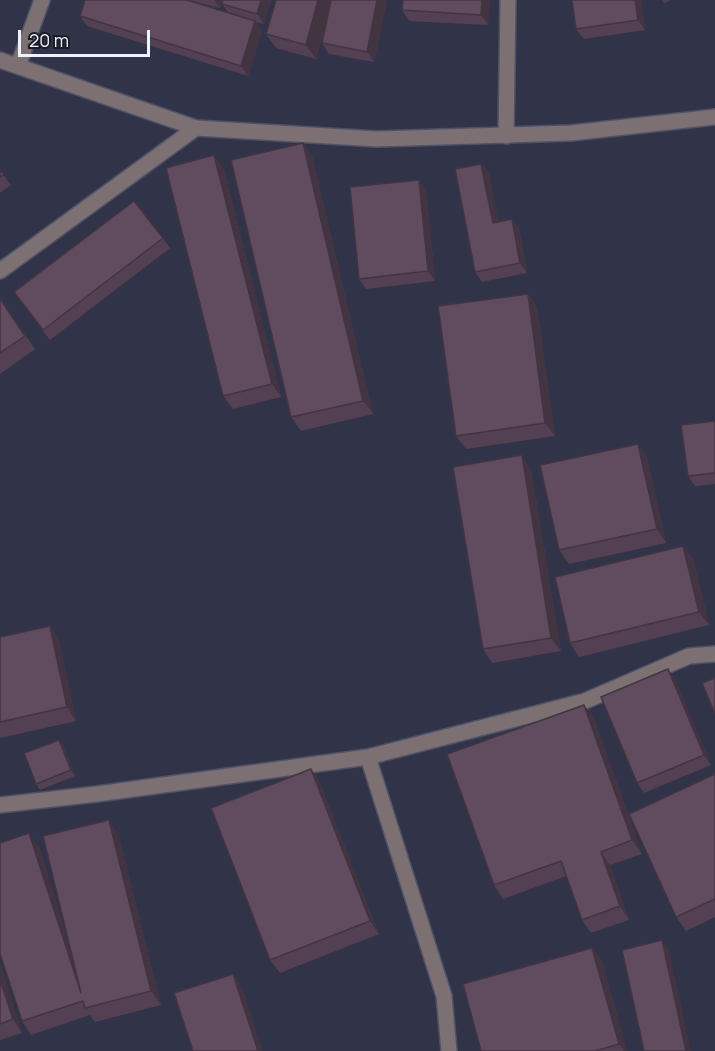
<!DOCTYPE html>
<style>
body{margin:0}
#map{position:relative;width:715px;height:1051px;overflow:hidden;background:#313449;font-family:Manrope,sans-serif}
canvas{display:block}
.scale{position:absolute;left:18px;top:30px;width:132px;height:27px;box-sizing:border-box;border:3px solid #eef1ff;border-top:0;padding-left:8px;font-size:18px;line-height:21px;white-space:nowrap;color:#eef1ff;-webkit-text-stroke:4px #1b1d26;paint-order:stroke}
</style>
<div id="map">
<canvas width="715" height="1051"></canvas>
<div class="scale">20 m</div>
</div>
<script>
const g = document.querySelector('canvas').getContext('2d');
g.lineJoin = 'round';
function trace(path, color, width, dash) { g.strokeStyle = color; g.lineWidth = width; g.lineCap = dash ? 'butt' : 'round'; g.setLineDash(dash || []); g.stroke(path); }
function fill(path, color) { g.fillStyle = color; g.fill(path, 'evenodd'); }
const minor = new Path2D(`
 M0,60L196,128L377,139L571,133L715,117
 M18,66L42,0
 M506,136L508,0
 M0,271L196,128
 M368,757L444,996L449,1051
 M0,805L97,794L368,757L585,701L689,656L715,654`);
trace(minor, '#4f5266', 18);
trace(minor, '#7c7073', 15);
fill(new Path2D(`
 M188,0H223L220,8Z
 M223,0H271L264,24L256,22L262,31L248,76L87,26L80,16L228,12L222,4Z
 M276,0H387L374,62L329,54L322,43L329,11L316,59L276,48L266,34Z
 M490,0L488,25L409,21L402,10Z
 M641,0L645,30L584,39L576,29Z
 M662,0H671L664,3Z
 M303,143L312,156L373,414L301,431L291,417Z
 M481,164L489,174L498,222L512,219L519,229L527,273L482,282L475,272Z
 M224,169L281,397L233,409L223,396Z
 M0,170L11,185L0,193Z
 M426,190L435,281L366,289L359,279Z
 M163,238L170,248L50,340L14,292Z
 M528,294L537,307L555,436L466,449L456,436Z
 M1,300L35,349L0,374V301Z
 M715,421V484L695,486L688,476Z
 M647,457L666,543L569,564L559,550Z
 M531,469L561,651L492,663L483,649Z
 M683,546L693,559L709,625L579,657L570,643Z
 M50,626L59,640L76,721L0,738V637Z
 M675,679L711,765L644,793L637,783Z
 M594,718L642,854L610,865L629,920L591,933L582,920L566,876L503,899L494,885Z
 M59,740L63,745L75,776L40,790L36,784Z
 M311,769L320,783L379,934L280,973L270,960Z
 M715,774V917L686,931L676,917Z
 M118,833L161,1005L95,1022L90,1015L31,1035L22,1021L39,847L65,930Z
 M592,948L602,961L627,1051H481Z
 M0,963L22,1033L0,1040Z`), '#534052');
fill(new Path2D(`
 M214,0H223L220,8Z
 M261,0H271L264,24L257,14Z
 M318,0H332L316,59L306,45Z
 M377,0H387L374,62L367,52Z
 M482,0H490L488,25L481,15Z
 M635,0H641L645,30L638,20Z
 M255,21L262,31L248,76L241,66Z
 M303,143L312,156L373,414L363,401Z
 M214,155L224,169L281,397L272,384Z
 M481,164L489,174L501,233L493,223Z
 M419,180L426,190L435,281L428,271Z
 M512,219L519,229L527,273L520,263Z
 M528,294L537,307L555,436L545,423Z
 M638,444L647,457L666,543L657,529Z
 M522,455L531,469L561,651L551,638Z
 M683,546L693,559L709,625L699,612Z
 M50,626L59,640L76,721L67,707Z
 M668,669L675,679L711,765L704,755Z
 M584,705L594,718L642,854L632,840Z
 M59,740L63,745L75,776L71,770Z
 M311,769L320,783L379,934L370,921Z
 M109,820L118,833L161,1005L151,991Z
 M29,833L39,847L90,1007L81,993Z
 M601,852L610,865L629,920L620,906Z
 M662,940L669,950L691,1051H686Z
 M592,948L602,961L627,1051H624L619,1044Z
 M0,963L22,1033L13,1019L0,980Z
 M233,974L242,987L263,1051H258Z`), '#433442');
const building = new Path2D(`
 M85,0H187L255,21L241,66L80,16Z
 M223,0H261L257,14L222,4Z
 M276,0H318L306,45L266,34Z
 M331,0H377L367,52L322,43Z
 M403,0H482L481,15L402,10Z
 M572,0H635L638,20L576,29Z
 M303,143L363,401L291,417L231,160Z
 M214,155L272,384L223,396L166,168Z
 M481,164L493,223L512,219L520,263L475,272L455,169Z
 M0,170L4,175L0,177Z
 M419,180L428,271L359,279L350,187Z
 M134,201L163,238L43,330L14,292Z
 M528,294L545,423L456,436L438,306Z
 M1,300L25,336L0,353V301Z
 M715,421V473L688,476L681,425Z
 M638,444L657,529L559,550L540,465Z
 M522,455L551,638L483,649L453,467Z
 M683,546L699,612L570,643L555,577Z
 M50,626L67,707L0,722V637Z
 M668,669L704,755L637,783L601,697Z
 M715,678V714L702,683Z
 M584,705L632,840L601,852L620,906L582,920L561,861L494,885L447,754Z
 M59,740L71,770L36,784L24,753Z
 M311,769L370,921L270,960L211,808Z
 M715,774V899L676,917L629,814Z
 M109,820L151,991L85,1008L83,1001L22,1021L0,954V843L29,833L81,993L43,836Z
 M662,940L686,1051H644L622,950Z
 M592,948L619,1044L595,1051H481L463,984Z
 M233,974L258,1051H193L174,993Z
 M0,980L13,1019L0,1024Z`);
fill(building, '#604b5f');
trace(building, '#433442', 1.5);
</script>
